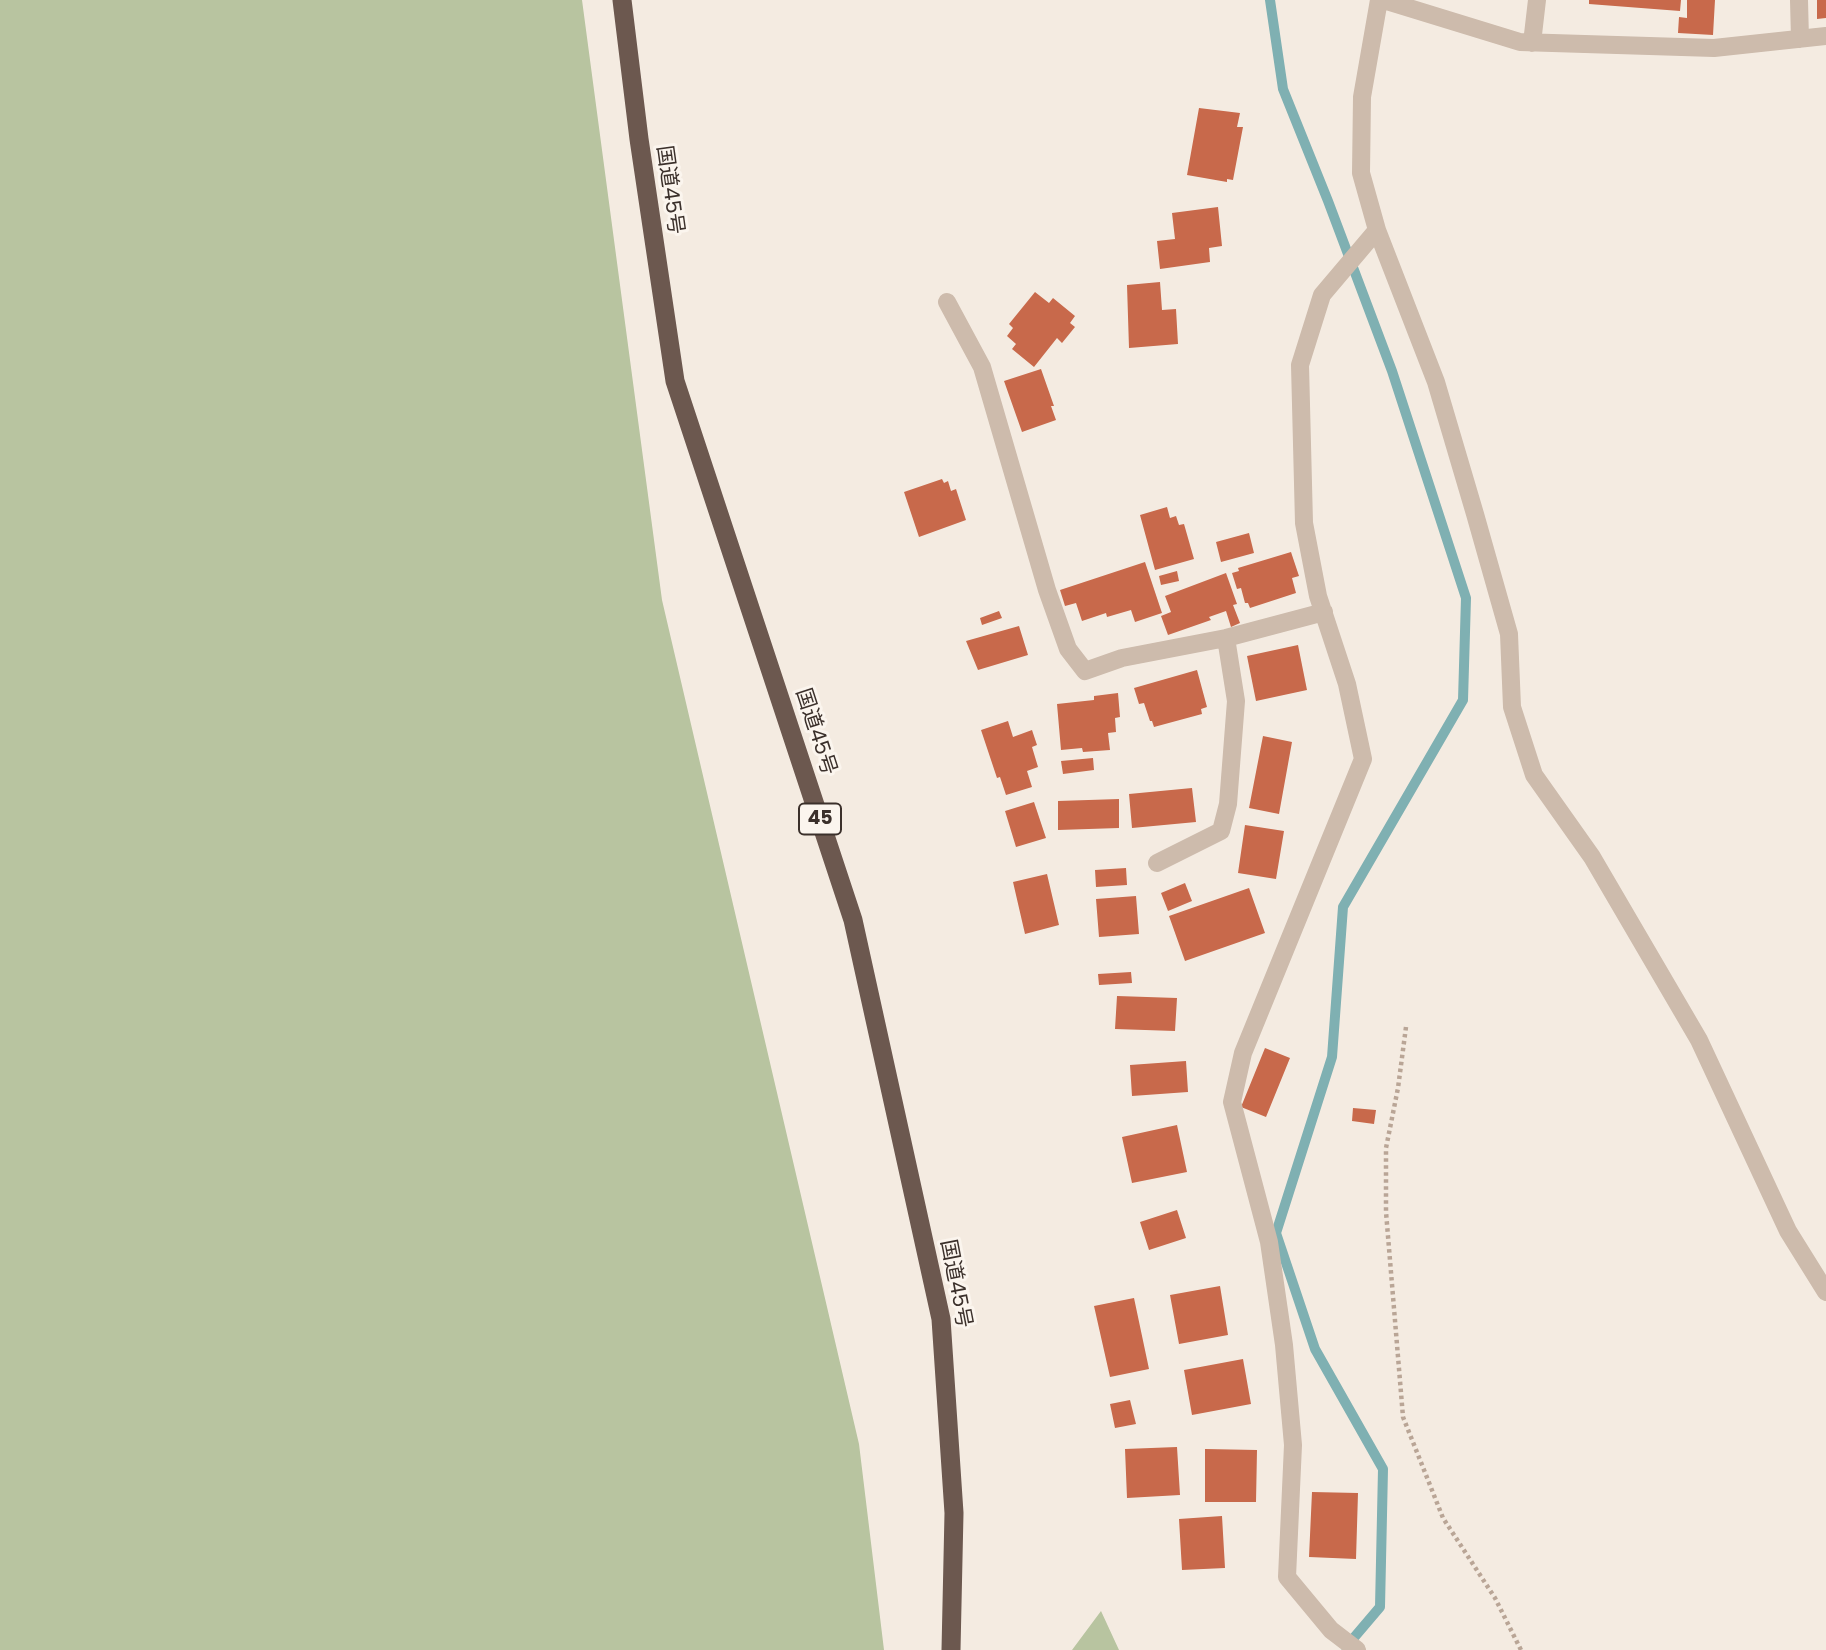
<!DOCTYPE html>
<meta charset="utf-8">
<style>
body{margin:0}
canvas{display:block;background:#f4ebe1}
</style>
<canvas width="1826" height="1650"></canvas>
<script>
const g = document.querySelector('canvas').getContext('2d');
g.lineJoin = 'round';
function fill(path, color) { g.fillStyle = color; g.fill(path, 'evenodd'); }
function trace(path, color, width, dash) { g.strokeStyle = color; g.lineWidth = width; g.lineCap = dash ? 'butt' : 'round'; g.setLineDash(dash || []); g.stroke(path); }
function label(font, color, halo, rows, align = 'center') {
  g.font = font + ' Poppins,"Noto Sans JP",sans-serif'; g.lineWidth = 6; g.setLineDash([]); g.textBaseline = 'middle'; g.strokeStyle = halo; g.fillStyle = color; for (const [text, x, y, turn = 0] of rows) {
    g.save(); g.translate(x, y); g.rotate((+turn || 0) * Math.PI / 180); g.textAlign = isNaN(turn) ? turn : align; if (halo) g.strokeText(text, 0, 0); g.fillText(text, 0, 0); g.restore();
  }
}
fill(new Path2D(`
 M0,0H582L662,600L859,1444L884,1650H0Z
 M1101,1611L1119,1650H1072Z`), '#b8c4a0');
trace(new Path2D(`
 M1270,0L1283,89L1328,201L1392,371L1466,598L1463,700L1343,907L1332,1057L1276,1233L1315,1349L1383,1469L1380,1607L1346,1647`), '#7fb0b2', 10);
fill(new Path2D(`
 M1589,0H1681L1680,11L1589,4Z
 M1687,0H1715L1713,35L1678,33L1679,17L1687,18Z
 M1817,0H1826V18L1817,19Z
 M1199,108L1240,113L1237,127H1243L1233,180L1227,179V182L1187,175Z
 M1218,207L1222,246L1209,248L1210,262L1160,269L1157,241L1175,239L1172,213Z
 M1160,282L1162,310L1176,309L1178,344L1129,348L1127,285Z
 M1035,292L1049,303L1053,298L1075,316L1070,323L1075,327L1062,343L1057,338L1034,367L1012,349L1016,344L1007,336L1013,328L1009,324Z
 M1041,369L1054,406H1051L1056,420L1022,432L1004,381Z
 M942,479L944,483L948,481L951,491L956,489L966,520L919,537L904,492Z
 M1167,507L1170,518L1176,516L1179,525L1184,524L1194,559L1155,570L1140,515Z
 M1249,533L1254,553L1221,562L1216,542Z
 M1291,552L1299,576L1292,578L1296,593L1250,608L1248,603H1245L1241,588L1237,589L1232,573L1239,571L1238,568Z
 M1145,562L1162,613L1135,622L1131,610L1107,617L1106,613L1082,621L1076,603L1065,606L1060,590Z
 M1177,571L1179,581L1161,585L1159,576Z
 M1226,573L1237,604L1233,605L1240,623L1231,627L1226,611L1209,617L1211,620L1168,635L1161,616L1171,612L1165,596Z
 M999,611L1002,618L982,625L980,618Z
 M1019,626L1028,655L978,670L966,641Z
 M1298,645L1307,690L1256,701L1247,656Z
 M1197,670L1207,707L1201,709L1202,714L1154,727L1152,721H1150L1144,703L1139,704L1134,688Z
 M1118,693L1120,717L1115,718L1116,732L1108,733L1110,750L1083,752L1082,748L1061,750L1057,704L1094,700V696Z
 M1008,721L1013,737L1032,730L1037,745L1032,747L1038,767L1027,771L1032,787L1006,795L1000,777L997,778L981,730Z
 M1263,736L1292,742L1279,814L1249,808Z
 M1093,758L1094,770L1063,774L1061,761Z
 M1192,788L1196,822L1132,828L1129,794Z
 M1119,799V828L1058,830V801Z
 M1034,802L1046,838L1016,847L1005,811Z
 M1245,825L1284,831L1276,879L1238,873Z
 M1126,868L1127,885L1096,887L1095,870Z
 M1047,874L1059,925L1025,934L1013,882Z
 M1185,883L1192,901L1168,911L1161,893Z
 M1249,888L1265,933L1185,961L1169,916Z
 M1136,896L1139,934L1099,937L1096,899Z
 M1131,972L1132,983L1099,985L1098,974Z
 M1117,996L1177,998L1175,1031L1115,1029Z
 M1265,1048L1290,1058L1266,1117L1241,1107Z
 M1186,1061L1188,1092L1132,1096L1130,1065Z
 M1353,1108L1376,1110L1374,1124L1352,1121Z
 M1177,1125L1187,1172L1132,1183L1122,1137Z
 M1177,1210L1186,1238L1149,1250L1140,1222Z
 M1220,1286L1228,1335L1179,1344L1170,1295Z
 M1134,1298L1149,1369L1110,1377L1094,1306Z
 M1243,1359L1251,1404L1192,1415L1184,1370Z
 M1130,1400L1136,1424L1115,1428L1110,1404Z
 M1177,1447L1180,1495L1127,1498L1125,1449Z
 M1205,1449L1257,1450L1256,1502H1205Z
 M1312,1492L1358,1493L1356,1559L1309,1557Z
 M1222,1516L1225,1568L1182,1570L1179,1519Z`), '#c8694b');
trace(new Path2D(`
 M1406,1027L1398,1088L1386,1148V1212L1403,1417L1443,1518L1495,1598L1521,1650`), '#b9a596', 4.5, [3.5, 3.5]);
trace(new Path2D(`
 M1379,0L1362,97L1361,173L1377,230L1436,382L1475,514L1509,634L1512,707L1534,775L1592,857L1699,1040L1788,1231L1826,1292
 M1383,0L1520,42L1714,48L1826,36
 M1799,0L1800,39
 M1532,43L1537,0
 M947,302L982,367L1047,590L1068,649L1085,671L1122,658L1226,638L1324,612
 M1157,863L1221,831L1228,804L1236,701L1226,638
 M1357,1650L1331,1630L1287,1577L1293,1445L1284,1345L1269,1242L1232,1102L1243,1053L1363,759L1347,684L1318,596L1304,523L1300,365L1322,295L1377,230`), '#cdbbac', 18);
trace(new Path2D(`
 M622,0L639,139L675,381L853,920L941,1319L954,1513L951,1650`), '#6c584f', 19);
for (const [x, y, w] of [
 [820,819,42]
]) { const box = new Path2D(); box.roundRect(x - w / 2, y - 15.5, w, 31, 5); g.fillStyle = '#fbf5ee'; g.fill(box); trace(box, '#3b302b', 2); }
label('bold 19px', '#3b302b', null, [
 ["45",820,819]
]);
label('21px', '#3b302b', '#fbf5ee', [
 ["国道45号",669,190,82],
 ["国道45号",815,732,72],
 ["国道45号",955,1284,79]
]);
</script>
